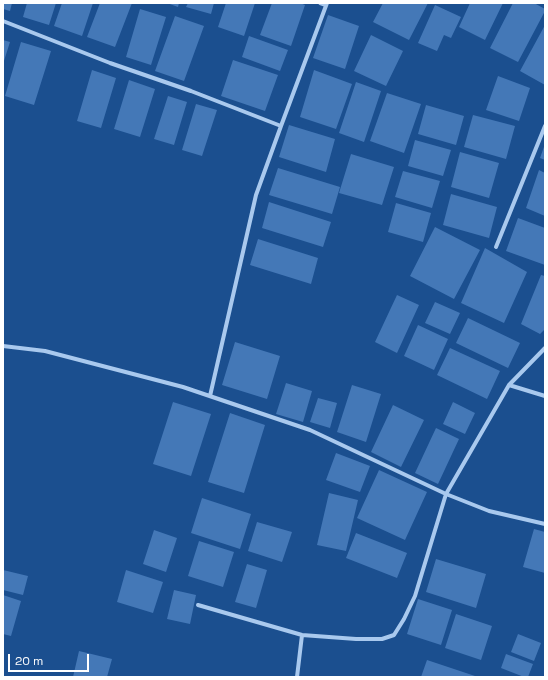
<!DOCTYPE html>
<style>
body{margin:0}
#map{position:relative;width:548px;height:680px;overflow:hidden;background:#1b4f8f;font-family:"Space Grotesk",sans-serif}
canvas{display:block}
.frame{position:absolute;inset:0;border:4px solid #fff;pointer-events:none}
.scale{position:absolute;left:8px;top:654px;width:81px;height:18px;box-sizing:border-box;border:2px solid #fff;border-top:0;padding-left:5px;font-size:12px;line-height:14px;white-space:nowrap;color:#fff;-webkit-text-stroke:3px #1b4f8f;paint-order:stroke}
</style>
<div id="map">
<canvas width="548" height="680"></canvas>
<div class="frame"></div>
<div class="scale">20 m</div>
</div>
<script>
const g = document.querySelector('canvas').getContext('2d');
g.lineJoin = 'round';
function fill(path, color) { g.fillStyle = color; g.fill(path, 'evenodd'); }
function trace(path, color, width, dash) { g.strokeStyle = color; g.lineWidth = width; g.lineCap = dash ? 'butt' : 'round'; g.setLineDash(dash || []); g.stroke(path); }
fill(new Path2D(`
 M3,3H12L10,11L3,9Z
 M27,3H56L49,25L23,17Z
 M62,3H93L82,36L54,26Z
 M100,3H132L115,47L87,37Z
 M167,3H179L178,7Z
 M188,3H214L211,14L186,7Z
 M226,3H255L244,36L218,27Z
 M272,3H300L305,5L291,46L260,35Z
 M383,3H428L409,40L373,22Z
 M470,3H503L485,40L459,27Z
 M513,3H534L545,9V11L518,62L490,48Z
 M435,5L461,17L451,38L444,35L437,51L418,43Z
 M140,9L166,17L151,65L126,57Z
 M328,15L359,26L345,69L313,58Z
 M175,16L204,26L184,81L155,71Z
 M545,25V85L520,71Z
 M371,35L403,51L386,86L354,71Z
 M249,36L288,50L280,71L242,57Z
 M3,40L10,42L3,64Z
 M21,42L51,51L34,105L5,96Z
 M233,60L278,75L265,111L221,96Z
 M92,70L116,78L101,128L77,121Z
 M314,70L352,84L336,129L300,117Z
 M498,76L530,88L519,121L486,110Z
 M129,80L155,89L140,137L114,129Z
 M356,82L381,91L364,142L339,133Z
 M387,93L421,104L404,153L370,141Z
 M168,96L187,102L174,145L154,139Z
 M196,104L217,110L202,156L182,150Z
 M426,105L464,116L456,145L418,134Z
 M473,115L515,126L506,159L464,147Z
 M289,125L335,139L326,172L279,157Z
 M415,140L451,150L443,176L408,166Z
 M545,144V160L540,158Z
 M460,152L499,163L489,198L451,187Z
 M351,154L394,167L382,205L339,193Z
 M278,168L340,187L332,214L269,195Z
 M539,170L545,173V216L526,208Z
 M403,171L440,181L432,208L395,197Z
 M451,194L497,207L489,238L443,225Z
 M269,202L331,222L323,247L262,228Z
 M396,203L431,213L423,242L388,232Z
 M518,218L545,228V265L506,251Z
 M435,227L480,250L454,299L410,276Z
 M258,239L318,258L311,284L250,265Z
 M485,248L527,272L504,323L461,303Z
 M541,275L545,276V329L540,334L521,324Z
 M397,295L419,305L397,353L375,342Z
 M435,302L460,313L450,334L425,323Z
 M468,318L520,343L508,368L456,343Z
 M418,325L448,339L434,370L404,356Z
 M235,342L280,356L267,399L222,385Z
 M450,348L500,371L487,399L437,375Z
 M286,383L312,391L303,422L276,414Z
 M352,385L381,394L366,442L337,432Z
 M318,398L337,403L330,428L310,422Z
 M173,402L211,414L191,476L153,464Z
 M453,402L475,413L465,434L443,424Z
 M393,405L424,420L401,467L371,452Z
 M230,413L265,425L244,493L208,482Z
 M436,428L459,439L438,484L415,473Z
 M336,453L370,466L360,492L326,480Z
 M379,470L427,492L405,540L357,518Z
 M329,493L358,500L346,551L317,545Z
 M202,498L251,514L240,549L191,533Z
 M257,522L292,532L282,562L248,551Z
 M534,529L545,532V573L523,567Z
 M154,530L177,538L166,572L143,564Z
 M356,533L407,553L397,578L346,558Z
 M199,541L234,552L223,587L188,576Z
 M436,559L486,574L476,608L426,592Z
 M247,564L267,570L256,608L235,602Z
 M3,570L28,576L23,595L3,590Z
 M126,570L163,582L153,613L117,602Z
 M174,590L196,595L190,624L167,619Z
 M3,595L21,601L11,636L3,634Z
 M418,599L452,610L441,645L407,634Z
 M456,614L492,626L481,660L445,648Z
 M518,634L541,643L534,661L511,652Z
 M79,651L112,659L107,677H73Z
 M506,654L533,664L528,677H524L501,668Z
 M427,660L478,677H421Z`), '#4478b7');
trace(new Path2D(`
 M320,3L326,5
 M3,21L110,63L191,91L281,126
 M496,247L545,126
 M3,346L45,351L183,387L310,430L446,494L489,511L545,524
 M509,385L545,396
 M210,396L256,195L281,126L327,3
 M198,605L302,635L356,639H382L394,635L404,619L415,596L446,494L509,385L545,348
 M297,677L302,635`), '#a9c9ee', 4);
</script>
